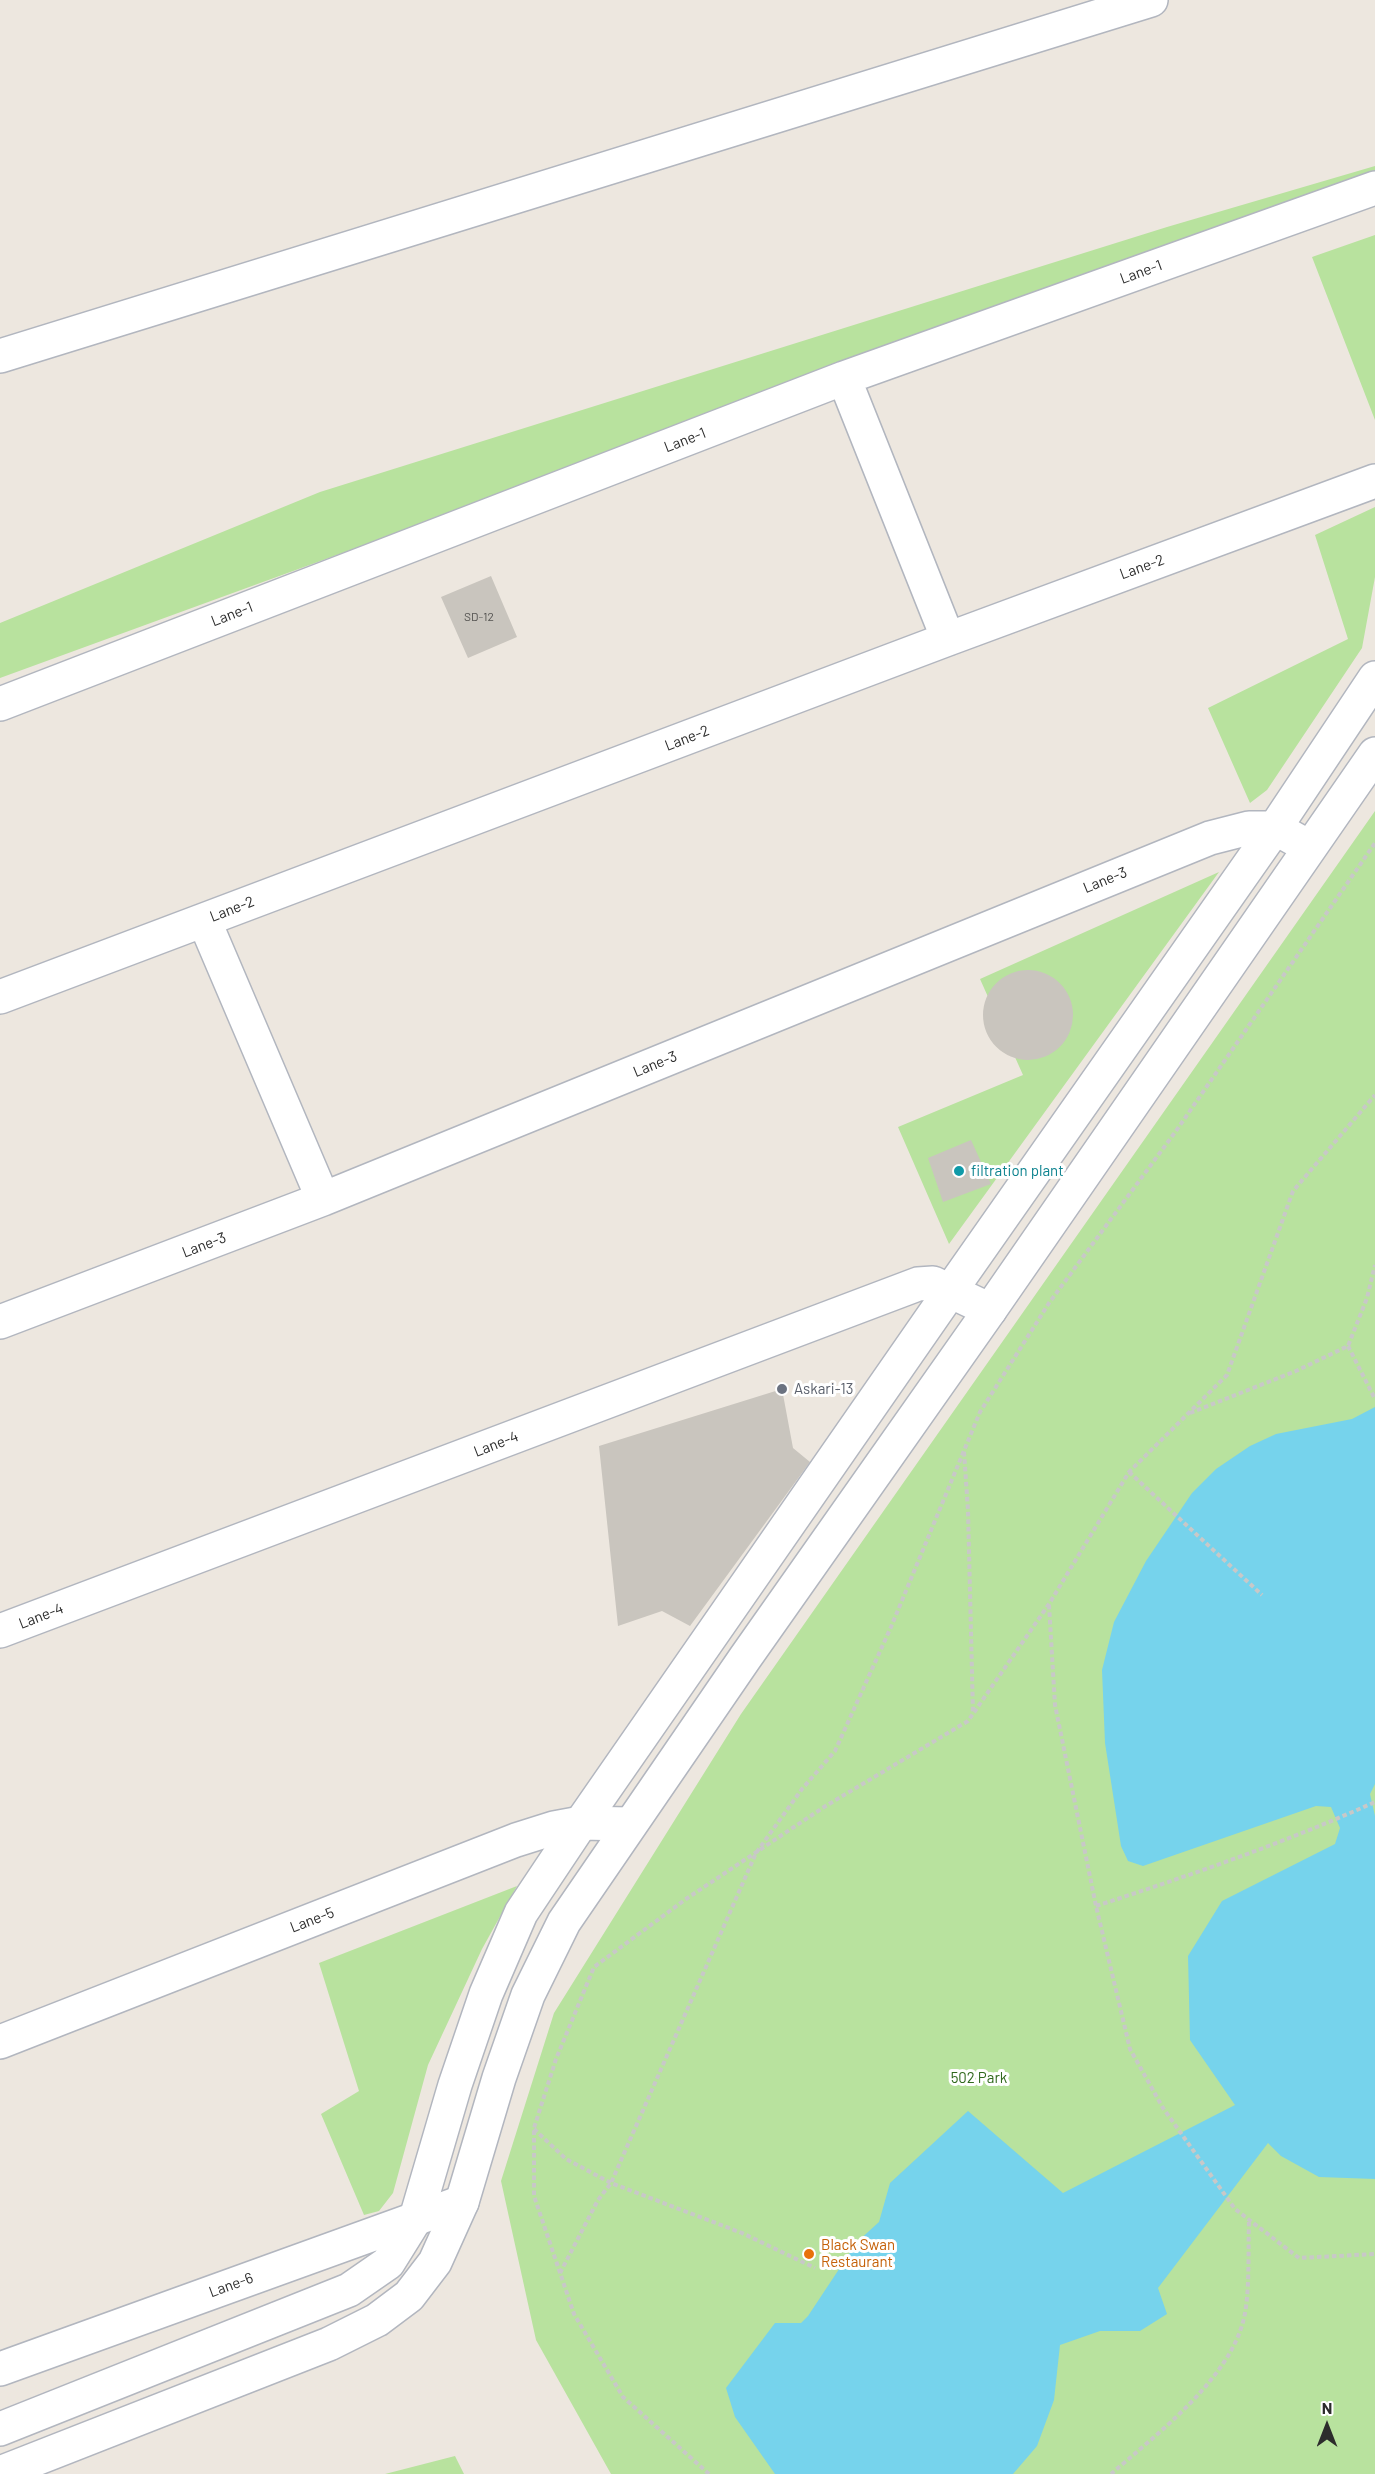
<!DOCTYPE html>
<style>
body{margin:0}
#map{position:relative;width:1375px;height:2474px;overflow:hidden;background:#ede7df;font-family:Barlow,sans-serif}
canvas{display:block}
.north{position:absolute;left:1297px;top:2396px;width:60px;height:60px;-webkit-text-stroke:4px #fff;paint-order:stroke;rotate:0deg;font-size:16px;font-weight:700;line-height:24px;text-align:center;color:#2c2c2c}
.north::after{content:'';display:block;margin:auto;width:21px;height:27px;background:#2c2c2c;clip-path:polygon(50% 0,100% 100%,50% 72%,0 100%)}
</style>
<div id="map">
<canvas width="1375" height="2474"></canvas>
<div class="north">N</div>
</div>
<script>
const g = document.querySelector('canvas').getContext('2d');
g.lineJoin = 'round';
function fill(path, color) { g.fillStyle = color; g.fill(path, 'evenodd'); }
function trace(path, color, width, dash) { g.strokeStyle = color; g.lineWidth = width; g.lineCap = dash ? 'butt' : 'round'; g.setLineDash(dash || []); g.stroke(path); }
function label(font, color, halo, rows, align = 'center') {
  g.font = font + ' Barlow,sans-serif'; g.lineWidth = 6; g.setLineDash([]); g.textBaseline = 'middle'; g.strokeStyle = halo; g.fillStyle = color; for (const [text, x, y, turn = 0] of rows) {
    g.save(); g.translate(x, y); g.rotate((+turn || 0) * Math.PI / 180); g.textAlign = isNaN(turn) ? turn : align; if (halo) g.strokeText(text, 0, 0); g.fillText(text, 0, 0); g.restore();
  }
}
fill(new Path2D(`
 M1375,166V176L0,678V623L320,492L1167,227Z
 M1375,235V420L1312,257Z
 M1375,507V577L1362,648L1267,790L1250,803L1208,708L1348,639L1315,535Z
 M1375,811V2474H611L536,2340L501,2181L554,2013L741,1714Z
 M1219,872L949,1244L898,1127L1023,1075L980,979Z
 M517,1886L482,1949L428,2065L393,2193L379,2211L364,2215L321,2114L359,2091L319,1963Z
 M455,2456L464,2474H385Z`), '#b8e29e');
fill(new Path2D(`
 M1375,1407V1784L1370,1794L1375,1816V2179L1319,2177L1281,2156L1268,2143L1158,2288L1167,2314L1140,2331H1100L1060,2345L1054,2400L1037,2446L1013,2474H775L735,2417L726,2388L775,2323H801L808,2316L857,2242L879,2222L890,2183L968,2111L1063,2193L1235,2105L1190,2040L1188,1956L1222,1901L1335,1844L1340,1828L1331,1807L1316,1806L1143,1866L1128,1861L1121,1846L1105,1743L1102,1670L1114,1622L1146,1561L1192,1493L1216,1469L1250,1446L1276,1434L1352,1419Z`), '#76d3ec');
fill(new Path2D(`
 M491,576L517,637L468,658L441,597Z
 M983 1015a45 45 0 1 1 90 0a45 45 0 1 1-90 0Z
 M971,1140L991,1184L943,1202L928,1158Z
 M782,1389L793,1448L810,1462L690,1626L662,1611L618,1626L599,1446Z`), '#c9c5be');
const street = new Path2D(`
 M0,356L1151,0
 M844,378L948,639
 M0,704L844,378L1375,188
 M204,920L323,1199
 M0,997L948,639L1375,481
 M0,1322L323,1199L1210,838L1249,828H1275L1309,847
 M0,1631L918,1284L933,1283L990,1310
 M0,2042L516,1840L554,1828L581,1823L629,1824
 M0,2369L462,2202`);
const secondary = new Path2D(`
 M0,2429L349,2290L388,2263L416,2218L455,2085L486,1994L521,1913L581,1823L951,1290L1275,828L1375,678
 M0,2473L329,2344L377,2320L409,2296L435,2262L462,2202L499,2078L528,1995L564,1922L745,1658L990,1310L1375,754`);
trace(street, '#b2b6bf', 36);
trace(secondary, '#b2b6bf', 36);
trace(new Path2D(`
 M1348,1346L1375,1399
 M1190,1413L1296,1371L1348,1346L1367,1298L1375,1265
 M964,1452L968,1510L973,1714
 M1129,1472L1262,1595
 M1049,1605L1055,1705L1096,1906L1130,2049L1163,2108L1235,2209L1299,2258L1375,2254
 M1096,1906C1191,1875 1284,1843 1375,1802
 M534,2129L566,2159L611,2183L742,2233L815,2268
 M560,2273L598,2200L611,2183L756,1853L802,1789L835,1751L891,1627L980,1412L1049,1303L1176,1131L1375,843
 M709,2474L623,2397L574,2314L534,2196V2128L556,2059L594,1967L686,1899L824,1807L968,1721L1049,1604L1129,1472L1227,1375L1293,1191L1375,1095
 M1111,2474C1157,2434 1230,2379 1244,2318C1250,2292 1248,2249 1249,2221`), '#c8c8c8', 4, [4.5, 3]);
trace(street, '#fff', 33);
trace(secondary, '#fff', 33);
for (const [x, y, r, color] of [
 [959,1171,6,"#0f9aa8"],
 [782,1389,6,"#6b7280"],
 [809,2254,6,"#e8710a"]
]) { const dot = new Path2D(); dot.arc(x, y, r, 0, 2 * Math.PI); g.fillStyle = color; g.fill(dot); trace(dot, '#fff', 2); }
label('12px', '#535250', null, [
 ["SD-12",479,617]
]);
label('15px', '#2c2c2c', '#fff', [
 ["Lane-1",1141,272,-20],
 ["Lane-1",685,440,-21],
 ["Lane-2",1142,567,-20],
 ["Lane-1",232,614,-21],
 ["Lane-2",687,738,-21],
 ["Lane-3",1105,880,-22],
 ["Lane-2",232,909,-21],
 ["Lane-3",655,1064,-22],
 ["Lane-3",204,1245,-21],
 ["Lane-4",496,1444,-21],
 ["Lane-4",41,1616,-21],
 ["Lane-5",312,1920,-21],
 ["Lane-6",231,2285,-20]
]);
label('15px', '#0d838f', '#fff', [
 ["filtration plant",971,1171]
], 'left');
label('15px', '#5b616d', '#fff', [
 ["Askari-13",794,1389]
], 'left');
label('15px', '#30691d', '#fff', [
 ["502 Park",979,2078]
]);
label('15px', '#c56008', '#fff', [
 ["Black Swan",821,2245],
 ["Restaurant",821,2262]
], 'left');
</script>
